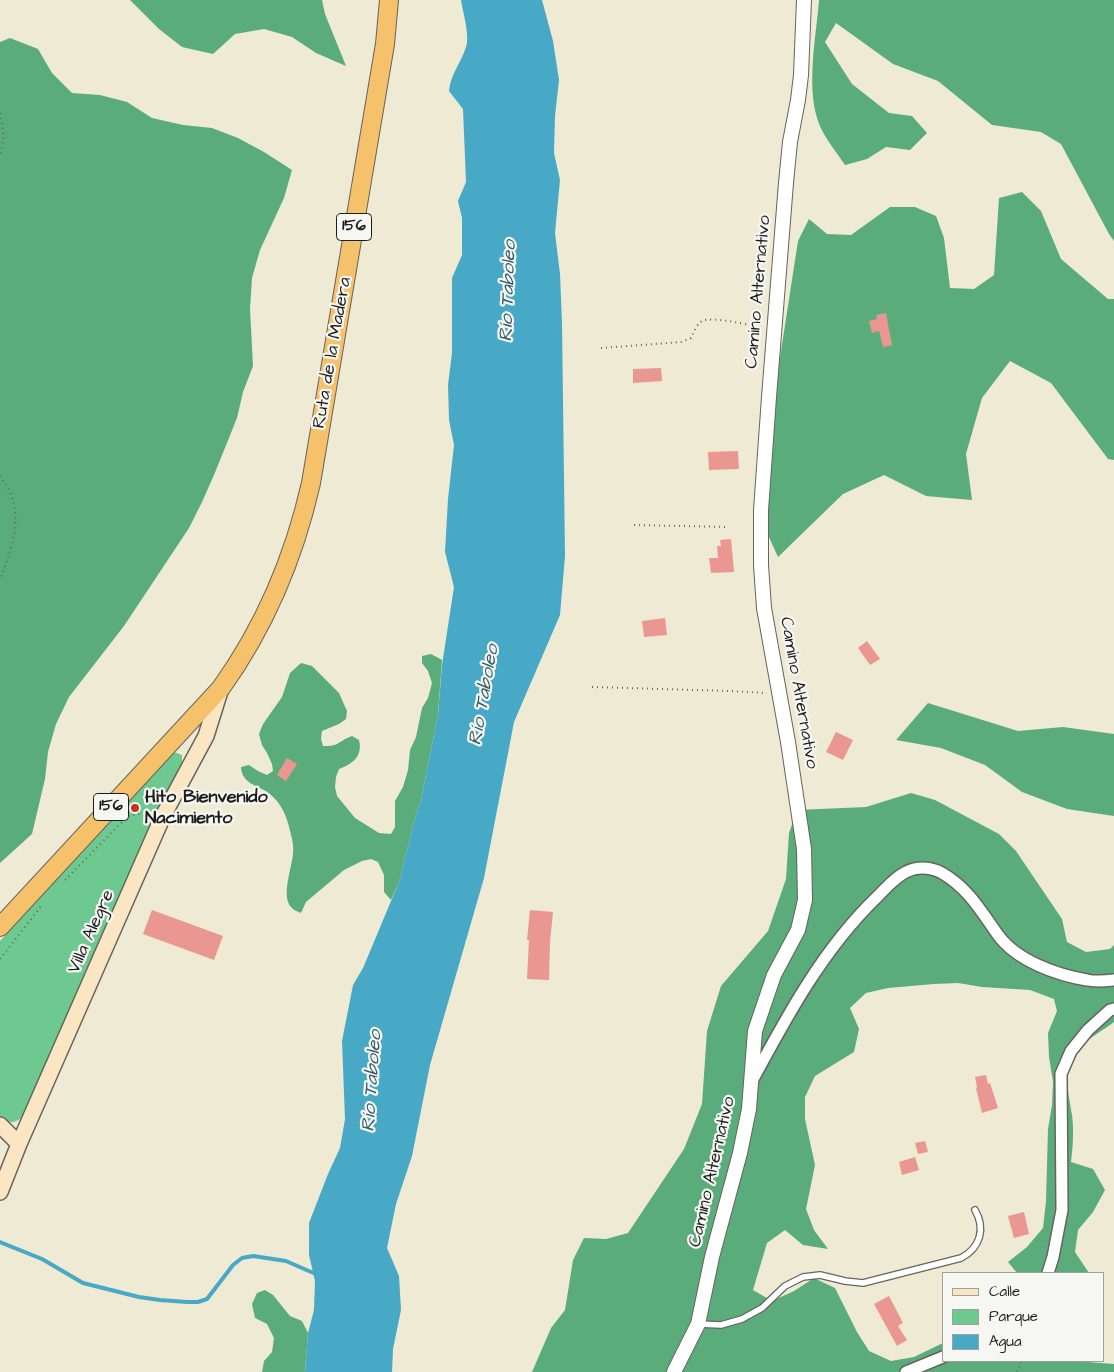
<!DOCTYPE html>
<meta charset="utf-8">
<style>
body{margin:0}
#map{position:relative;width:1114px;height:1372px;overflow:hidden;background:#eeead4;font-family:"Architects Daughter",sans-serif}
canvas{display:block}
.legend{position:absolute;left:942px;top:1272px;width:162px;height:90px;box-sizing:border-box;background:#f6f6f2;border:1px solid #9f9f9c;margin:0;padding:6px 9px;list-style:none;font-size:15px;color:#1c1c1c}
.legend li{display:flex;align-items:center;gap:10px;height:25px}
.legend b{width:25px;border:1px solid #9f9f9c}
</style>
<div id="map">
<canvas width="1114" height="1372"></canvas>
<ul class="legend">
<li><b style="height:6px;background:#fbe6c4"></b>Calle</li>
<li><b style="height:14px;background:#6ec990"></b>Parque</li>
<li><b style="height:14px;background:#47a9c6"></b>Agua</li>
</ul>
</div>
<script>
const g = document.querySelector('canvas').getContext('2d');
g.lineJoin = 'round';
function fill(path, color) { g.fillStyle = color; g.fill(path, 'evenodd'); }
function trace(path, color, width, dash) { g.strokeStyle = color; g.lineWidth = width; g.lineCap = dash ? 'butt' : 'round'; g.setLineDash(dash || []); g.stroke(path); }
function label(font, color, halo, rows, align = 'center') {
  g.font = font + ' "Architects Daughter",sans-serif'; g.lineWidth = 4.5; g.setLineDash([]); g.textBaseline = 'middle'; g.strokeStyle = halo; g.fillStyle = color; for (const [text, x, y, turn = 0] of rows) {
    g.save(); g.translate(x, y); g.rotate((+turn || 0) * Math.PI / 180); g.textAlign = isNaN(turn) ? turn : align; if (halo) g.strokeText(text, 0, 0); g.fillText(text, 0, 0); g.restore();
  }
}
fill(new Path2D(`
 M174,752L182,755V762L31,1105C24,1117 14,1129 0,1118V941L167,756Z`), '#6ec990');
fill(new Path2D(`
 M130,0H322L325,14L346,66L316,53L292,37L264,29L235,34L213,54L182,47L159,29Z
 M819,0H1114V241L1109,234L1061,144L1041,132L992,125L938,81L893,64L836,23L825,42L852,84L889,113L912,116L927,133L910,150L886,147L867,159L845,165C837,153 826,140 820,126C805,91 816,38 819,0Z
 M10,38L38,49L52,73L72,93L100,95L127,102L152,118L183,125L212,128L238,138L264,152L292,170L284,198L260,250L252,278L250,309L253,366L243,392L237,418L214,475L202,502L189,528L124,626L69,697L56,724L48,752L45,779L32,834L0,863V42Z
 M1022,192L1041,211L1061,259L1108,299H1114V460L1108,459L1051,383L1010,361L982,398L966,454L972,500L926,496L884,475L843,494L778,557L768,535L771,437L779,364L798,241L809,219L827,234L851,235L890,207H915L936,216L944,238L950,288L974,289L994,275L999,198Z
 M431,654L442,660L438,715L421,800L415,818L399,882L391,900L384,892V875L378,862L371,859L362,861L344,870L306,902L301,913C297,911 293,910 291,907C281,896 292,867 293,854C294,846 292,838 290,831C287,817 282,804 270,794C259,785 242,785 241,767L249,765L258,771L267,775L273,771L272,764L267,753L262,745L259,734L263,724L282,697L290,673L301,663L312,666L339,693L347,711L346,719L339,724L322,731L321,739L323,746C339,747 338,741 352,736L359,740C363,756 353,764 339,769L336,777L335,787L337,796L355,818L379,833L391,834L395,827V801L403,787L408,770L410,750L416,737L422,708L428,698L432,683L428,671L422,663V656Z
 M928,703L1018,731L1063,727L1114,734V816L1067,809L1022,792L985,765L941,748L896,740Z
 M911,793L935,800L999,834L1016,851L1062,919L1067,942L1086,952L1110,949L1114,945V1022C1104,1030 1088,1038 1080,1048C1061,1074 1068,1087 1072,1115C1074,1131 1073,1146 1071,1162L1093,1169L1105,1190L1093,1212L1078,1230L1075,1252L1089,1273H1017L1008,1262L1027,1247L1043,1228L1046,1201L1048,1129L1052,1105L1053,1082L1049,1057L1048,1033L1057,1011L1054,999L1030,990L982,987L958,983L934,984L888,988L866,993L850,1008L859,1029L854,1052L815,1076L805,1097V1119L815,1165L806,1209L814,1230L828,1249L803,1245L785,1230L767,1243L753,1290L772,1301L794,1291L814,1278L835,1288L857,1332L869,1351L891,1361L914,1357L943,1343V1361H1074L1114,1364V1372H532L551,1328L565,1310L573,1260L584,1238L606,1239L628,1233L684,1149L702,1104L707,1031L721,986L768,931L786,879L789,833L797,810L866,807Z
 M265,1290L273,1295L290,1316L302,1321L308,1333L305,1372H262L264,1361L272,1352L274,1338L267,1324L255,1318L252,1304L257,1293Z`), '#5aad7a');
fill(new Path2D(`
 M461,0H542L553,41L559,80L555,116L554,153L560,180L555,233L560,274L562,323L565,556L560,615L514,722L484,878L430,1065L412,1156L396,1204L387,1248L399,1276L401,1310L393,1349L392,1372H305L308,1333L314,1310L315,1281L309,1255V1223L328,1174L340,1148L345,1119L342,1041L353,985L363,968L399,882L415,818L421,800L438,715L442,665L454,587L445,552L448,499L454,445L449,420L448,385L452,353V278L462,255V218L458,201L466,182L463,109L449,91C450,75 461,63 466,47C470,35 463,13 461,0Z`), '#47a9c6');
trace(new Path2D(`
 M0,1242L42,1259L83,1283L139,1297L160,1300L187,1302H198L207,1299L233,1265L242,1258L253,1256L286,1261L318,1275`), '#47a9c6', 4);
fill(new Path2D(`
 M886,313L892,345L883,347L879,331L872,333L869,321L877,319L876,315Z
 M661,368L662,381L633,383V369Z
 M738,451L739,469L709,470L708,452Z
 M731,539L734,572L711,573L709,558H718L717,546H721L720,540Z
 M665,618L667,635L644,637L642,621Z
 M867,641L880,659L870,665L858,648Z
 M836,732L853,740L843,760L826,752Z
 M287,758L297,764L286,781L277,775Z
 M152,910L223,936L214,960L143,934Z
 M530,910L553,912L550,942L549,980L527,979L529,940H527Z
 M986,1075L988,1084L990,1083L998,1108L982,1113L976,1088L977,1087L975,1077Z
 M925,1141L928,1152L918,1154L915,1143Z
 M915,1157L919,1170L902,1175L899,1162Z
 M1024,1212L1029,1234L1014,1238L1008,1216Z
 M889,1296L903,1323L898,1326L907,1340L897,1346L874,1304Z`), '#eb9791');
const service = new Path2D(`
 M698,1324L721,1325L742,1319L762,1308L785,1286L803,1277L820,1275L845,1281L863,1283L961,1258C980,1248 986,1229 975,1210`);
const minor = new Path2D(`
 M752,1081C787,1016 823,949 877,897C886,888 895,877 906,872C917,866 931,867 942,873C968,888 981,911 998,935C1017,961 1057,975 1087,980C1096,982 1105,981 1114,980
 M1048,1273L1053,1257L1062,1210L1061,1074L1071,1051L1088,1030L1110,1010L1114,1009
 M906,1372L943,1357`);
const tertiary = new Path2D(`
 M674,1372L698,1324L712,1257L740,1153L749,1109L755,1031L774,975L798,930L805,900L804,849L788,742L764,608L761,565V510L769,397L786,183L790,142L798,100L801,75L804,0`);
const secondary = new Path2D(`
 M0,1125L19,1144
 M0,1192L19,1144L163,816L206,736L221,688`);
const trunk = new Path2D(`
 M0,927L221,688C266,625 294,558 311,483L385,44L389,0`);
trace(service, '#66645c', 8);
trace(minor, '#66645c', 14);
trace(tertiary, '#66645c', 16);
trace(secondary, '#66645c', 18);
trace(trunk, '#66645c', 20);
trace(new Path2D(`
 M0,113L4,136L0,157
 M601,348L681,342L691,338C694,332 696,325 702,321C711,316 751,325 762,328
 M0,476C27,510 13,544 0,580
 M634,525L729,527
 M592,687L730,691L767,693
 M65,880L127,817L141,813
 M0,959L42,905
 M1017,1372L1022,1361`), '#66645c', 2, [1, 4]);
trace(service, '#fff', 5.5);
trace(minor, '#fff', 11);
trace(tertiary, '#fff', 14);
trace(secondary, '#fbe6c4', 15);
trace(trunk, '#f5c16b', 18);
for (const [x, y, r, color] of [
 [135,808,5,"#c8321e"]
]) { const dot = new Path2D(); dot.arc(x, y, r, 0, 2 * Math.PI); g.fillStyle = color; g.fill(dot); trace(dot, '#f6f6f2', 2); }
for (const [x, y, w] of [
 [354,227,35],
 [111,807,35]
]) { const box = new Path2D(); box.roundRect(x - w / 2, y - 13.5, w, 27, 4); g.fillStyle = '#f6f6f2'; g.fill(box); trace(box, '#1c1c1c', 1); }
label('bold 16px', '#1c1c1c', null, [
 ["156",354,227],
 ["156",111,807]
]);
label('18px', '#1c1c1c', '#f6f6f2', [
 ["Camino Alternativo",759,292,-85],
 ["Ruta de la Madera",333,353,-80],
 ["Camino Alternativo",798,693,80],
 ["Villa Alegre",92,932,-66],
 ["Camino Alternativo",713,1172,-77]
]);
label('bold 18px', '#1c1c1c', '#f6f6f2', [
 ["Hito Bienvenido",145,798],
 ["Nacimiento",145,819]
], 'left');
label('italic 19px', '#2f5b68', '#f6f6f2', [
 ["Río Taboleo",509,291,-88],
 ["Río Taboleo",485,695,-80],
 ["Río Taboleo",373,1081,-86]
]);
</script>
